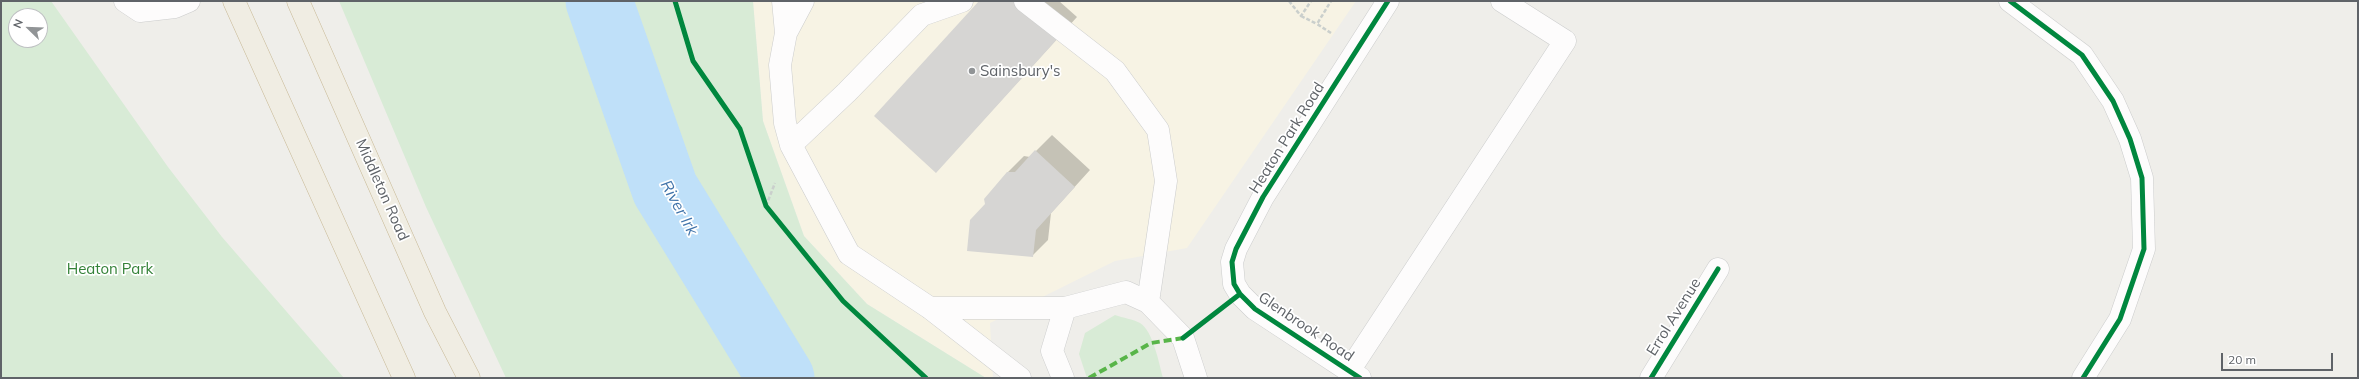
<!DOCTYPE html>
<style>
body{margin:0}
#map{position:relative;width:2359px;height:379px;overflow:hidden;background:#efeeea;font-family:Mulish,sans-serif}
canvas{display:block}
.frame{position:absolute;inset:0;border:2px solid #5f6368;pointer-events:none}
.north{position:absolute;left:8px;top:8px;width:40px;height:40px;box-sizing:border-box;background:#fff;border:1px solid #bfc1c3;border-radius:50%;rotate:293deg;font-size:11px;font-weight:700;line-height:16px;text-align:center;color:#5f6368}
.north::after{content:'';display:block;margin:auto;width:14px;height:18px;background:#919496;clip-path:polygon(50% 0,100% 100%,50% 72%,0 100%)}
.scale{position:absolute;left:2221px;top:353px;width:112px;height:18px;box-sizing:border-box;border:2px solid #5f6368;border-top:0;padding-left:5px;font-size:12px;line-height:14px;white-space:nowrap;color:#5f6368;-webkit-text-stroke:3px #fff;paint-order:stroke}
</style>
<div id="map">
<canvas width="2359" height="379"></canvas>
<div class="frame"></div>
<div class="north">N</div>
<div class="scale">20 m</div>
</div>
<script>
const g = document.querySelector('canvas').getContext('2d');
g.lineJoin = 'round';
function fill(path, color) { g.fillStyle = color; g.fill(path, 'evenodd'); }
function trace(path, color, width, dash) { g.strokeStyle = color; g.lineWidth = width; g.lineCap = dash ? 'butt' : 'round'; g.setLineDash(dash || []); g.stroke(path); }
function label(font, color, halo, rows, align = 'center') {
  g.font = font + ' Mulish,sans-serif'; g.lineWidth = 3.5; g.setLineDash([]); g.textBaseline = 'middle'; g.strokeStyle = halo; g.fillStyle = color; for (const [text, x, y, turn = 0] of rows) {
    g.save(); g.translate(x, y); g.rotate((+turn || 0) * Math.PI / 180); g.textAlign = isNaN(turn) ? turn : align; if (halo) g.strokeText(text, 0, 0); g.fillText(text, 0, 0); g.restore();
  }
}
fill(new Path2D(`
 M753,1H1356L1187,248L1115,261L990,323L993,378H986L867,304L804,236L763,121Z`), '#f7f3e4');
fill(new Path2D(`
 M1,1H51L168,167L222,237L344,378H1ZM16,16H40V40H16Z
 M339,1H582L618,79L657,211L753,378H506L426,207Z
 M625,1H753L763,121L804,236L867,304L986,378H810L681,171Z
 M1115,315C1123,318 1133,319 1140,323C1153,331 1159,363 1163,378H1087L1079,354L1085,333Z`), '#d8ebd6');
fill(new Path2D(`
 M980,1H1059L1077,17L943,164Z
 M1052,135L1090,170L1051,213L1048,240L1032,256L986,205L1008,172L1024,156L1030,157Z`), '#0003');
trace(new Path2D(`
 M599,1L665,189L781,378`), '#bfe0f9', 67);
fill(new Path2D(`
 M979,1H1043L1070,25L936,173L874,116Z
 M1035,150L1075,187L1036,230L1033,257L967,251L970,220L985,204L984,199L1007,172H1015Z`), '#d6d5d3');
const minor = new Path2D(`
 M125,1L140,11L175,7L189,1
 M783,1L786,33L780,65L785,123L791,145L849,254L930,308L1020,378
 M1025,1L1115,71L1158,130L1166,181L1148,302
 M2010,1L2082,55L2113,101L2130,139L2142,178L2144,249L2120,319L2083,378
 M786,33L803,1
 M791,145L847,92L922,15L962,1
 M930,308H1065
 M1349,371L1565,41L1502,1
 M1063,378L1052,351L1065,308L1126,292L1148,302L1183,338L1196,378
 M1360,378L1255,309L1240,294L1234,284L1232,262L1236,249L1263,197L1388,1
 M1651,378L1718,269`);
const highway = new Path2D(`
 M234,1L404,378
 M298,1L435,312L469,378`);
trace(minor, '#cbcccc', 23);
trace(highway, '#c8b996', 23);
trace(new Path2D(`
 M1289,1L1301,16L1311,1
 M1301,16L1317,24
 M1331,33L1317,24L1331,1
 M766,206L775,183`), '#cacfcc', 2.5, [4, 2]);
trace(minor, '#fdfcfc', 22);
trace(highway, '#f0ede3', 22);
trace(new Path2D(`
 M1089,378L1151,343L1183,338L1186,335`), '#58b549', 4, [8, 4]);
trace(new Path2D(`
 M675,1L693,61L740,129L766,206L843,301L926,378
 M2010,1L2082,55L2113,101L2130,139L2142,178L2144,249L2120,319L2083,378
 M1183,338L1240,294
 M1360,378L1255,309L1240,294L1234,284L1232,262L1236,249L1263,197L1388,1
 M1651,378L1718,269`), '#00873e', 5);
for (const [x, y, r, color] of [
 [972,71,4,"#919496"]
]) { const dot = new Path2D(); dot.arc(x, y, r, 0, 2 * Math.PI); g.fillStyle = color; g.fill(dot); trace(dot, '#fff', 1.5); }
label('15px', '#5f6368', '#fff', [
 ["Sainsbury's",980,71]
], 'left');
label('15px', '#5f6368', '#fff', [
 ["Heaton Park Road",1287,138,-58],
 ["Middleton Road",382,190,66],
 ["Errol Avenue",1674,317,-58],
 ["Glenbrook Road",1306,327,34]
]);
label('15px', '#348238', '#fff', [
 ["Heaton Park",110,269]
]);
label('italic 16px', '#4174aa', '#fff', [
 ["River Irk",679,208,61]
]);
</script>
